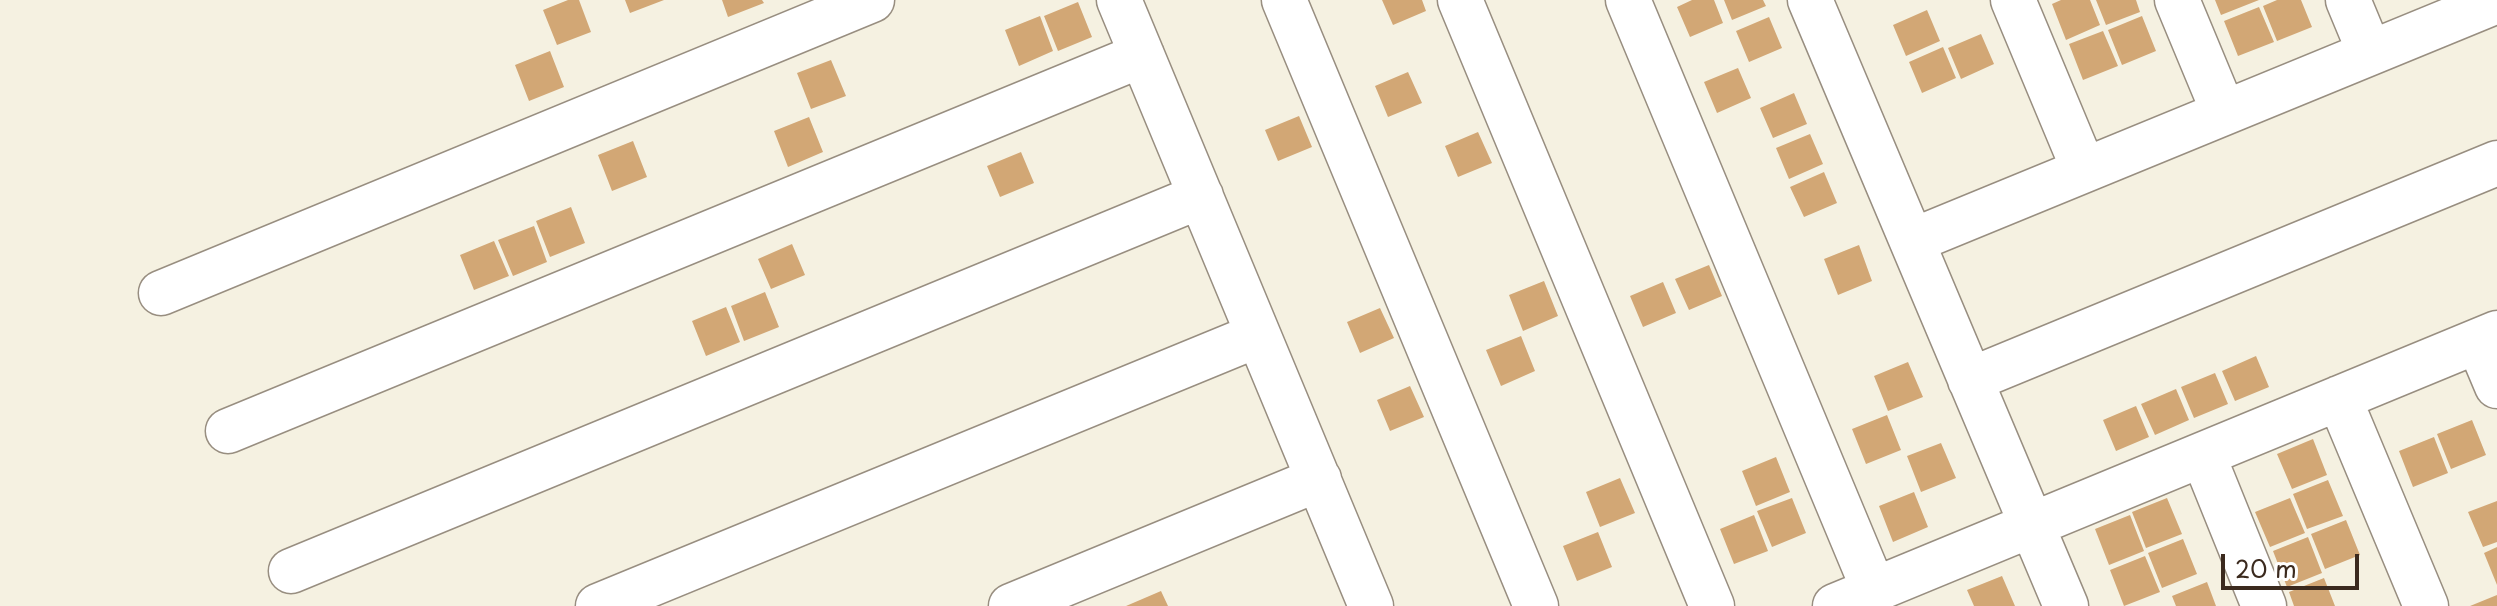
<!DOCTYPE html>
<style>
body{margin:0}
#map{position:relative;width:2497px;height:606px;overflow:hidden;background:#f5f1e1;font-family:"Playpen Sans",sans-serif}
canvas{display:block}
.scale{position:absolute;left:2221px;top:554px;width:138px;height:36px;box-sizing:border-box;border:4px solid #3b2a1e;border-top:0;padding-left:10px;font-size:24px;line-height:28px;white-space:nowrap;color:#3b2a1e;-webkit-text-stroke:6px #fff;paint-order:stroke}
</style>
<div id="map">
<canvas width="2497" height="606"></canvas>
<div class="scale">20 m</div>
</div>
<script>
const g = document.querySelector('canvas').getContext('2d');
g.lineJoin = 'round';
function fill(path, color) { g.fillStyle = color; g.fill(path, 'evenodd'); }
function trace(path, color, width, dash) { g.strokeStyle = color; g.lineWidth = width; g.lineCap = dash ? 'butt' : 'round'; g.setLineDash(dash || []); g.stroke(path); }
fill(new Path2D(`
 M568,0H579L591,32L557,45L543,10Z
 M625,0H664L630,13Z
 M722,0H762L764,3L728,17Z
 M1382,0H1422L1426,11L1393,25Z
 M1692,0H1714L1723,23L1690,37L1677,7Z
 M1724,0H1763L1766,6L1732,20Z
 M2061,0H2090L2100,25L2066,40L2052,4Z
 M2096,0H2136L2140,12L2106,25Z
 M2215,0H2259L2221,15Z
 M2277,0H2301L2312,27L2277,41L2263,6Z
 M1078,2L1092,37L1058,51L1044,16Z
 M2259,7L2274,42L2238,56L2224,21Z
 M1927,10L1940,41L1906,56L1893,25Z
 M1040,16L1053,51L1019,66L1005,30Z
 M2142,16L2156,51L2122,65L2108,30Z
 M1769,17L1782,48L1749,62L1736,31Z
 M2103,31L2118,66L2083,80L2069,44Z
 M1981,34L1994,64L1961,79L1948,48Z
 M1943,47L1956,78L1922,93L1909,62Z
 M550,51L564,87L529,101L515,65Z
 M831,60L846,96L811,109L797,73Z
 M1738,68L1751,98L1717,113L1704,82Z
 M1408,72L1422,103L1388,117L1375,86Z
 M1794,93L1807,124L1773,138L1760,108Z
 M1299,116L1312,147L1278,161L1265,130Z
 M809,117L823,152L788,167L774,131Z
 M1478,132L1492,163L1458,177L1445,146Z
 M1810,134L1823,164L1789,179L1776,148Z
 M633,141L647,177L612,191L598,155Z
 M1021,152L1034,183L1000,197L987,166Z
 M1824,172L1837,203L1804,217L1790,187Z
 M571,207L585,243L550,257L536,221Z
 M534,226L547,262L513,276L498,240Z
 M494,241L509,276L474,290L460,255Z
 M792,244L805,275L771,289L758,259Z
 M1859,245L1872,281L1838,295L1824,259Z
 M1709,265L1722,296L1689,310L1675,279Z
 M1544,281L1558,316L1523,331L1509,295Z
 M1663,282L1676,313L1643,327L1630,296Z
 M765,292L779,327L744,341L731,306Z
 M726,307L740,342L706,356L692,321Z
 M1380,308L1394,338L1360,353L1347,322Z
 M1521,336L1535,371L1501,386L1486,350Z
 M2256,356L2269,387L2235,401L2222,371Z
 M1908,362L1923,397L1888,411L1874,376Z
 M2215,373L2228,404L2194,418L2181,387Z
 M1410,386L1424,417L1390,431L1377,400Z
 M2176,389L2189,420L2155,435L2141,404Z
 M2136,406L2149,437L2116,451L2103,420Z
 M1887,415L1901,450L1866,464L1852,429Z
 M2472,420L2486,455L2451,469L2437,434Z
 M2434,437L2448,473L2413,487L2399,451Z
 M2313,439L2327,475L2292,489L2277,454Z
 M1941,443L1956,478L1921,492L1907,456Z
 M1776,457L1790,492L1756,506L1742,471Z
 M1620,478L1635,513L1600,527L1586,492Z
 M2328,480L2343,516L2307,529L2293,494Z
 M1914,492L1928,527L1893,542L1879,506Z
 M1792,498L1806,533L1772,547L1757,511Z
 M2167,498L2182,534L2146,548L2132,512Z
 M2290,498L2305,533L2270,547L2255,512Z
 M2497,501V542L2483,547L2468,512Z
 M1754,515L1768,551L1734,564L1720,529Z
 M2130,515L2144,551L2109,565L2095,529Z
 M2346,520L2360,555L2325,569L2311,534Z
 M1598,532L1612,567L1577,581L1563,546Z
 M2308,537L2322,573L2287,587L2273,551Z
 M2183,539L2197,574L2162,588L2148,553Z
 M2497,547V585L2484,553Z
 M2145,556L2160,592L2124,606L2110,570Z
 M2002,576L2015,606H1974L1967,590Z
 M2324,578L2335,606H2294L2289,592Z
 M2207,582L2216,606H2176L2172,596Z
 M1161,591L1168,606H1126Z
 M2497,595V606H2470Z`), '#d2a775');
const street = new Path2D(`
 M1119,0L1371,606
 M1284,0L1536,606
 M1460,0L1712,606
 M1628,0L1874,590
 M1810,0L2066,606
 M2013,0L2084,170
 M2177,0L2224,113
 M2348,0L2370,53
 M1912,241L2497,1
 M161,293L872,0
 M2478,341L2497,386
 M1970,380L2497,163
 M2339,398L2426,606
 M228,431L1142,55
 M2203,455L2264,606
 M291,571L1201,196
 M598,606L1258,335
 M1011,606L1319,479
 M1835,606L2497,333`);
trace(street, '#988e80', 47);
trace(street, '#fff', 44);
</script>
